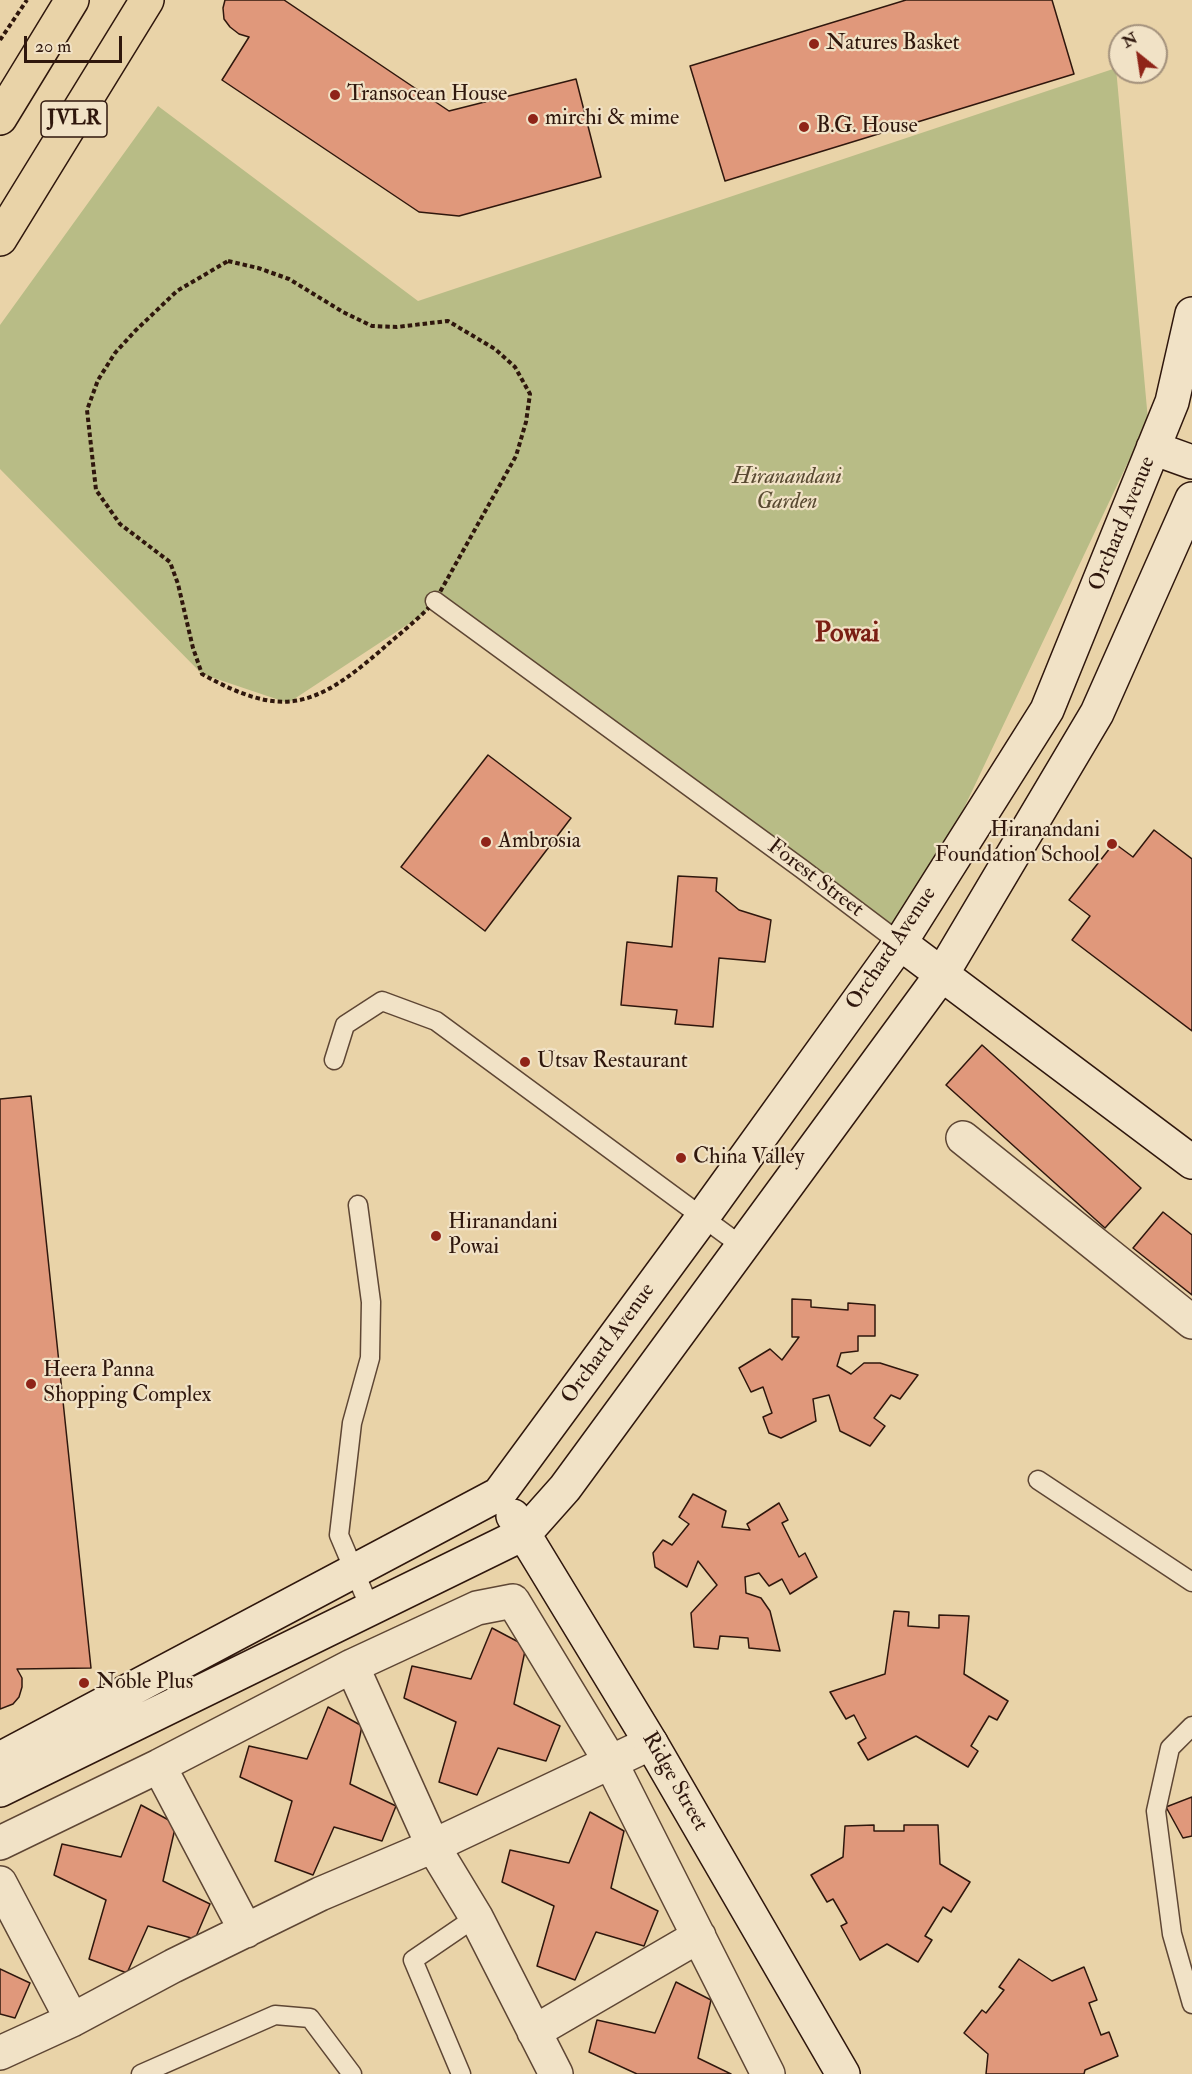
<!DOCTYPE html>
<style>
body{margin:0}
#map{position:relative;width:1192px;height:2074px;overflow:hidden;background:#e9d3a8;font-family:"IM FELL Double Pica",serif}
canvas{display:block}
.north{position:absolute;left:1108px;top:24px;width:60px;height:60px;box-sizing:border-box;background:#f1e2c6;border:2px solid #a3917c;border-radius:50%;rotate:330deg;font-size:16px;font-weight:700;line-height:24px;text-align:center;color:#2f170d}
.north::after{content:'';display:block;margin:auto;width:21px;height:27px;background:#8f2418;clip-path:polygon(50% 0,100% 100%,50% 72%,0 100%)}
.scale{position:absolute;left:24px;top:36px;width:98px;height:27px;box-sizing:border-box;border:3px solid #2f170d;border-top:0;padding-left:8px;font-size:18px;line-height:21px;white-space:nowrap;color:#2f170d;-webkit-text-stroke:4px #f1e2c6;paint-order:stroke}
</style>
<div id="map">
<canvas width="1192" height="2074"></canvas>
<div class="north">N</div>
<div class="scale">20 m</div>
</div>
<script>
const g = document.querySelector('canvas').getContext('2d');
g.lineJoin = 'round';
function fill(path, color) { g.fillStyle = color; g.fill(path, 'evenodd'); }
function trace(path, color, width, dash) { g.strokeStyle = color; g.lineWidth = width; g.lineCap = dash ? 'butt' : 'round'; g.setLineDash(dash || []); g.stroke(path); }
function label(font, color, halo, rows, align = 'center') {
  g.font = font + ' "IM FELL Double Pica",serif'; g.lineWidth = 4.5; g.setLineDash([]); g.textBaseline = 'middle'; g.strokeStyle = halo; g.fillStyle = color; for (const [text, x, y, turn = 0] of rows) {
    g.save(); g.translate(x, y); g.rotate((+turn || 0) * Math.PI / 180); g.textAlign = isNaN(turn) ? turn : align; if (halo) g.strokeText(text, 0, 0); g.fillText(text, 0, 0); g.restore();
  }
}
fill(new Path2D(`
 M1116,68L1148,420L900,943L435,602L422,615L288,703L202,674L0,469V325L158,106L418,301Z`), '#b8bc86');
const building = new Path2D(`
 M225,0H284L449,111L576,79L601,177L459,216L419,212L222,80L249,37L239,34L230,27L224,19L223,8Z
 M906,0H1052L1074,74L725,181L690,66Z
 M488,755L571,818L485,931L401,867Z
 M1154,830L1192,859V1031L1072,940L1090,916L1069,900L1114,843L1133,857Z
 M678,876L717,878L716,891L739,910L771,920L765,962L719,958L713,1027L675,1024L677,1010L621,1005L627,942L672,947Z
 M982,1045L1141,1188L1105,1228L946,1085Z
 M31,1096L91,1668L17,1669L22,1678V1687L19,1697L13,1704L0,1709V1099Z
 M1163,1212L1192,1235V1295L1133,1248Z
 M792,1299L811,1300V1307L848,1310V1303L875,1305V1336H858V1351L841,1353L837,1366L851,1374L864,1363H880L918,1375L900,1399L891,1395L874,1418L885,1426L870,1446L840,1431L829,1395L813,1399L816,1421L781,1438L769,1433L763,1417L772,1413L763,1387L751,1392L739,1368L770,1349L782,1360L799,1337H792Z
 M693,1494L726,1511L722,1527L750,1530L747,1524L779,1503L788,1520L782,1523L799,1557L805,1553L817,1577L790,1594L782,1579L769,1586L759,1573L745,1577L746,1593L761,1598L770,1611L780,1651L749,1648L748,1638L720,1636L718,1649L694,1647L691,1613L717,1585L698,1561L687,1587L655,1567L653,1553L663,1540L672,1545L689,1524L679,1517Z
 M894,1611L909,1612L908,1626L939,1628V1615L969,1616L964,1674L1008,1701L997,1720L989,1716L971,1746L978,1751L968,1767L916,1736L868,1760L858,1743L866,1738L854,1715L846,1719L830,1692L885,1674Z
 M492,1628L526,1646L514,1704L560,1726L546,1761L498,1748L477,1795L439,1782L456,1722L404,1698L412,1666L471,1679Z
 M328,1707L362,1726L350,1784L396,1806L382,1841L334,1827L313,1875L275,1861L292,1801L240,1777L249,1746L307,1759Z
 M1192,1797V1836L1183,1838L1166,1807Z
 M141,1805L176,1824L163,1881L210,1904L195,1939L148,1926L127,1973L89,1959L106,1900L54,1875L62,1844L121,1857Z
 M590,1812L624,1831L611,1888L658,1911L644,1946L596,1932L575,1980L537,1966L554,1906L502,1882L510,1850L569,1863Z
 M874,1825V1831H904V1825H938L940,1864L970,1882L951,1912L943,1907L925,1936L932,1940L918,1962L887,1944L860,1960L841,1926L847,1923L833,1899L827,1902L811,1875L843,1857L845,1826Z
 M1019,1959L1052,1981L1084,1967L1097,2000L1089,2003L1101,2035L1109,2032L1118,2056L1085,2070L1084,2074H986L988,2054L964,2033L982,2010L986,2013L1004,1990L999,1987Z
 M0,1969L30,1983L15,2018L0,2014Z
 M676,1982L711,2000L698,2058L731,2074H637L589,2052L597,2020L655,2033Z`);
fill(building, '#e0987b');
trace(building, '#2f170d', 1.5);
const lane = new Path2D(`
 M435,601L802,869L900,943
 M334,1060L345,1025L382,1001L436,1021L743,1247
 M358,1205L371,1302L370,1358L352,1423L339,1535L370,1608
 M1038,1480L1192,1582
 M1192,1726L1170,1748L1156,1811L1172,1934L1192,2004
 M141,2074L275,2015L310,2018L352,2074
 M461,2074L413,1960L476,1917`);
const street = new Path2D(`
 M963,1138L1192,1322
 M352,1666L433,1846L476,1917L556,2074
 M159,1766L246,1931
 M0,1843L159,1766L352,1666L477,1608L513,1601L610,1761L768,2074
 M0,1883L72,2020
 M534,2032L699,1936
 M0,2053L72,2020L173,1966L320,1894L433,1846L651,1743`);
const secondary = new Path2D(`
 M1153,448L1192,462
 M900,943L1192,1162
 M513,1516L651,1743L843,2074
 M0,1759L499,1494L702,1218L900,943L1047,710L1172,402L1192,314
 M0,1790L525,1533L565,1488L942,974L1097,713L1192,499`);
const primary = new Path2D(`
 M0,118L72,0
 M0,239L147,0`);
trace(lane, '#5e4634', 21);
trace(street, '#5e4634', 36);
trace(secondary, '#2f170d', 36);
trace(primary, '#2f170d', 36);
trace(new Path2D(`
 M0,40L27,0
 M228,261L258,268L289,279L343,312L372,326L397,327L448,321L495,349L515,367L530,394L526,422L516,456L435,601C418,620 398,635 380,651C313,709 281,718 202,674L193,648L178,584L170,562L120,524L96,490L87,410L98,380L115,353L135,331L177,291Z`), '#2f170d', 4, [4.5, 3]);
trace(lane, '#f1e2c6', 18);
trace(street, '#f1e2c6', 33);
trace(secondary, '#f1e2c6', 33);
trace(primary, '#e9d3a8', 33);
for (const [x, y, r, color] of [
 [814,44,6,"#8f2418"],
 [335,95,6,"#8f2418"],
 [533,119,6,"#8f2418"],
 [804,127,6,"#8f2418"],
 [486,842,6,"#8f2418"],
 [1112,844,6,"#8f2418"],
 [525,1062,6,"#8f2418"],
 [681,1158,6,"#8f2418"],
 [436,1236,6,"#8f2418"],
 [31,1384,6,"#8f2418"],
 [84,1683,6,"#8f2418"]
]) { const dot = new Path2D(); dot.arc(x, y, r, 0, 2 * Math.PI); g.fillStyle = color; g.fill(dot); trace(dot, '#f1e2c6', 2); }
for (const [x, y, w] of [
 [74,119,66]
]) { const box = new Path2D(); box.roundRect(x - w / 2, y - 18, w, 36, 4.5); g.fillStyle = '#f1e2c6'; g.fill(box); trace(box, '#2f170d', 1.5); }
label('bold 21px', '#2f170d', null, [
 ["JVLR",74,119]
]);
label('22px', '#2f170d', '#f1e2c6', [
 ["Natures Basket",826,44],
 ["Transocean House",347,95],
 ["mirchi & mime",545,119],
 ["B.G. House",816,127],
 ["Hiranandani",1100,831,"right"],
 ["Foundation School",1100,856,"right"],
 ["Ambrosia",498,842],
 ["Utsav Restaurant",537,1062],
 ["China Valley",693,1158],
 ["Hiranandani",448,1223],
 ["Powai",448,1248],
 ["Heera Panna",43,1371],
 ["Shopping Complex",43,1396],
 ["Noble Plus",96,1683]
], 'left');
label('italic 22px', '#584931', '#f1e2c6', [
 ["Hiranandani",787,478],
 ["Garden",787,503]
]);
label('22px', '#2f170d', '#f1e2c6', [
 ["Orchard Avenue",1123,524,-68],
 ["Forest Street",815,879,37],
 ["Orchard Avenue",892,949,-56],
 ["Orchard Avenue",609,1344,-54],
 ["Ridge Street",674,1782,60]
]);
label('bold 28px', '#7a1f14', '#f1e2c6', [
 ["Powai",847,635]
]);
</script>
